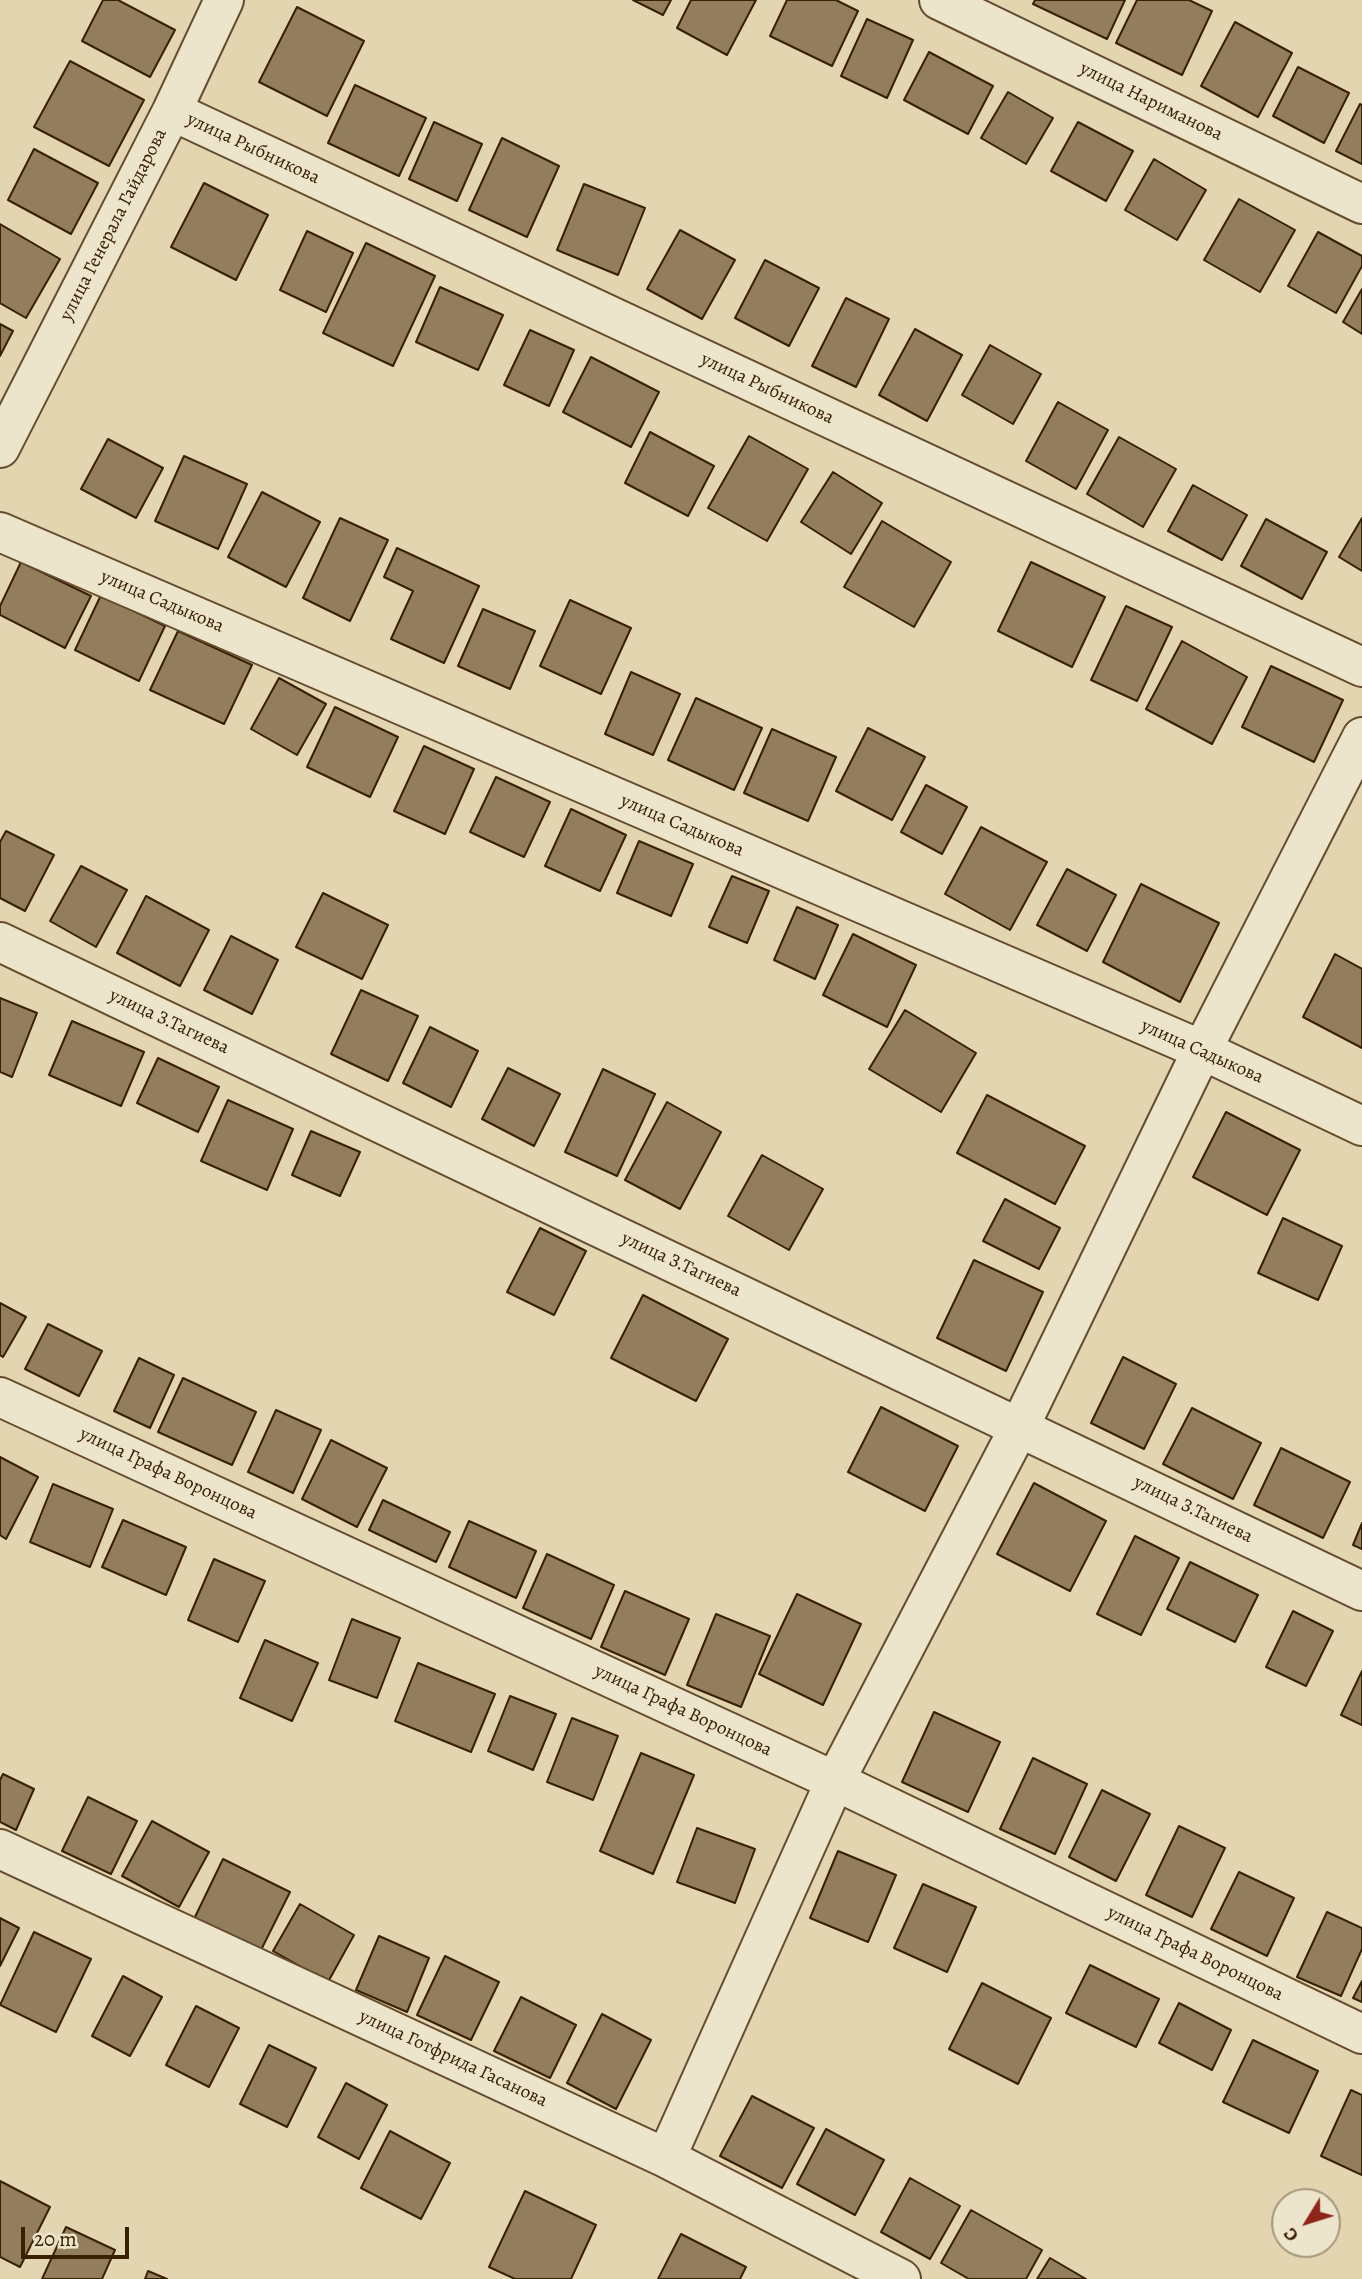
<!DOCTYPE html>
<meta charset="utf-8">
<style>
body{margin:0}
#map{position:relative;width:1362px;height:2279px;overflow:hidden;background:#e4d5b1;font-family:Alegreya,serif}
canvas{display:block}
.north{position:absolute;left:1271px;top:2188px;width:70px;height:70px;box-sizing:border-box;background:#ede4cc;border:2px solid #a5967c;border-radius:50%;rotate:232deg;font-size:19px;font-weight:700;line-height:28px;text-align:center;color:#3a2003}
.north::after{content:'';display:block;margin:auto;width:24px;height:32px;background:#8f2418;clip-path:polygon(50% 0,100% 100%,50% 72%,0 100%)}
.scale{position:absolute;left:21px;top:2227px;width:108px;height:32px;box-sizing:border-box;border:4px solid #3a2003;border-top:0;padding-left:9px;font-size:21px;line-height:24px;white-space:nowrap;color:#3a2003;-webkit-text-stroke:5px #ede4cc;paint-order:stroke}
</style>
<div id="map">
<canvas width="1362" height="2279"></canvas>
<div class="north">С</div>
<div class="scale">20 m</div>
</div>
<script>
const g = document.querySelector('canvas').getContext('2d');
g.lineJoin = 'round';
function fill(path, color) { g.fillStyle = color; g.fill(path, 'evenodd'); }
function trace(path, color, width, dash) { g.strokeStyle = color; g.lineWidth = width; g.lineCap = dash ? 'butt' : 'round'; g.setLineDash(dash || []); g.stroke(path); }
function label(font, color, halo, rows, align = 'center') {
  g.font = font + ' Alegreya,serif'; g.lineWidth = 5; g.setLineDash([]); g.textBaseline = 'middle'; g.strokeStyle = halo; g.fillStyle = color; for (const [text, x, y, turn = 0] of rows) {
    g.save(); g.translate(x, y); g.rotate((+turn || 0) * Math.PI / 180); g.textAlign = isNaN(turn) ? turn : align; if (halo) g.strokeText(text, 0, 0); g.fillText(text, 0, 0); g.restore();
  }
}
const building = new Path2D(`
 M103,0H118L175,30L150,77L82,41Z
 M633,0H671L663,15Z
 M691,0H756L727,55L677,28Z
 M787,0H836L858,11L832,66L770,36Z
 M1035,0H1125L1107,39L1033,4Z
 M1137,0H1189L1212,11L1182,75L1116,43Z
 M297,7L364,41L327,116L259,82Z
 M867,19L913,40L887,98L841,76Z
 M1235,22L1292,53L1258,117L1201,86Z
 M929,52L993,86L968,134L904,100Z
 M70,61L144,100L109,166L34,127Z
 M1298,67L1349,93L1324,143L1273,116Z
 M355,85L426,118L399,176L328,143Z
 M1008,92L1053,118L1026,164L981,138Z
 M1360,104L1362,105V164L1336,151Z
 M434,122L482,144L457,201L409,179Z
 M1078,122L1133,151L1106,201L1051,171Z
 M502,138L559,166L527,237L469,210Z
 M34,149L98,183L71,234L8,200Z
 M1154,159L1206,190L1177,240L1125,210Z
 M204,183L268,215L236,280L171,247Z
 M584,184L645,208L618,275L557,250Z
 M1239,199L1295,230L1260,292L1204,260Z
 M0,224L60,259L26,318L0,303Z
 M680,230L735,260L702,319L647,289Z
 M307,231L353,253L326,312L280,290Z
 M1318,232L1362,256V266L1336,313L1288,286Z
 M366,243L435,276L393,366L323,333Z
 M765,260L819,288L789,346L735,318Z
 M440,287L503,315L478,370L416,342Z
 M1362,289V334L1343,322Z
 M846,298L889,319L856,387L812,366Z
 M0,324L13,331L0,356Z
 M915,329L962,355L927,421L879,395Z
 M530,330L574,350L549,406L504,385Z
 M990,345L1041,374L1013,424L962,395Z
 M591,357L659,392L631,447L563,412Z
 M1058,402L1108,430L1076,489L1026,461Z
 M650,432L714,466L688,516L625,483Z
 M749,436L808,469L767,541L708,508Z
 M1119,437L1176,469L1143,527L1087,494Z
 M108,439L163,468L136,518L81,489Z
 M184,456L247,484L218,549L155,521Z
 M833,472L882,503L851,554L801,522Z
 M1193,485L1247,515L1222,560L1168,531Z
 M262,492L320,522L286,587L228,557Z
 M340,518L388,540L350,621L303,598Z
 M1362,518V571L1339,557Z
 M1266,519L1327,552L1302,599L1241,566Z
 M882,521L951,562L914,627L844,587Z
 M397,548L479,586L444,663L391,639L413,591L384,577Z
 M21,562L91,596L65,648L0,615V606Z
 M1031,562L1105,597L1072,667L998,631Z
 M101,595L165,626L139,681L75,650Z
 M570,600L631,628L601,694L540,666Z
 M1126,606L1172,627L1137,701L1091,680Z
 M483,609L535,631L510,689L458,666Z
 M178,631L252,665L224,724L150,690Z
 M1182,641L1247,677L1212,744L1146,709Z
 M1271,666L1343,700L1314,762L1242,727Z
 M631,672L680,694L653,755L605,734Z
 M279,678L326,704L297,755L251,729Z
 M696,698L762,728L734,790L668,760Z
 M335,707L398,737L370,797L307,767Z
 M868,728L925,757L892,820L836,791Z
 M772,729L836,757L808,821L744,793Z
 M424,746L474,769L445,834L394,811Z
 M496,777L550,802L524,857L470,832Z
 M926,785L967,807L942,854L901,832Z
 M571,809L626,835L600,891L545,866Z
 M981,827L1047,862L1010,930L945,894Z
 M6,831L54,855L25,911L0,898V842Z
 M639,841L693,864L671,916L617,893Z
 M81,866L127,890L96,947L50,921Z
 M1067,869L1116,895L1087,951L1037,925Z
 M732,876L769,891L747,943L709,927Z
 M1141,884L1219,923L1180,1002L1103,962Z
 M323,893L388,925L362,979L296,947Z
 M146,896L209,930L180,986L117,953Z
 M797,907L838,925L815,979L774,960Z
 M853,934L916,965L887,1027L823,995Z
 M231,936L278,960L252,1014L204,990Z
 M1335,954L1362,969V1048L1303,1017Z
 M361,990L418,1016L388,1081L331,1054Z
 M0,998L37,1013L12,1077L0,1072Z
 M905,1010L976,1053L941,1112L869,1069Z
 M72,1021L144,1052L121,1106L49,1075Z
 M430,1027L478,1051L451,1107L403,1083Z
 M158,1058L219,1087L198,1132L137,1103Z
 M508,1068L560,1094L534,1146L482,1119Z
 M603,1069L655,1094L617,1176L565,1152Z
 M987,1095L1085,1146L1055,1204L957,1153Z
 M228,1100L293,1129L267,1190L201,1161Z
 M667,1102L721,1132L680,1209L625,1180Z
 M1226,1112L1300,1150L1267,1215L1193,1177Z
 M311,1131L360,1152L340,1196L292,1175Z
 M762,1155L823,1189L789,1250L728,1216Z
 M1005,1199L1060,1228L1039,1269L983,1241Z
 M1283,1218L1342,1246L1318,1300L1258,1273Z
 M540,1228L586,1251L554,1315L507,1292Z
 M974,1260L1043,1292L1006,1371L937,1338Z
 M643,1295L728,1339L696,1401L611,1358Z
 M0,1303L26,1317L3,1357L0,1355Z
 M48,1324L102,1351L79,1396L25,1369Z
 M1123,1357L1176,1384L1144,1449L1091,1423Z
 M139,1358L174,1375L150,1428L114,1411Z
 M183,1378L256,1412L232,1465L158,1432Z
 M881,1407L958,1446L925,1511L848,1472Z
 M1192,1408L1261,1443L1233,1499L1163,1464Z
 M276,1410L321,1430L293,1493L248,1472Z
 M331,1440L387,1468L357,1527L302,1499Z
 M1281,1448L1350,1482L1323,1538L1254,1505Z
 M0,1457L38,1477L6,1539L0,1535Z
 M1034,1483L1106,1521L1070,1591L997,1554Z
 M53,1484L113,1509L90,1567L30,1542Z
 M383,1500L450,1532L436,1562L369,1530Z
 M123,1520L186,1547L166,1595L102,1567Z
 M469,1521L536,1551L516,1598L449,1567Z
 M1362,1523V1549L1353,1545Z
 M1135,1536L1179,1558L1141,1635L1097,1614Z
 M547,1554L614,1585L591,1639L523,1608Z
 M214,1559L265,1581L238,1642L188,1620Z
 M1190,1562L1258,1595L1235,1642L1167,1609Z
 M625,1591L689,1619L665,1675L601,1647Z
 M797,1594L861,1624L823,1705L759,1674Z
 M1293,1611L1333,1631L1306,1686L1266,1667Z
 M716,1614L770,1636L741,1707L687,1685Z
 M352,1619L400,1638L377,1698L329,1680Z
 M265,1640L318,1663L292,1721L240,1698Z
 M418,1663L495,1694L471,1752L395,1721Z
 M1362,1671V1725L1341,1715Z
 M510,1696L556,1714L533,1770L488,1751Z
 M934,1712L1000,1742L968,1812L902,1782Z
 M572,1718L618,1736L593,1800L547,1782Z
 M641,1753L694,1775L653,1874L600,1851Z
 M1033,1758L1087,1784L1055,1854L1000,1829Z
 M3,1774L34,1789L16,1830L0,1822V1780Z
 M1102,1790L1150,1814L1116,1881L1069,1857Z
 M88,1797L137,1821L111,1874L62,1851Z
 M152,1821L209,1852L179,1907L122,1876Z
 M1179,1826L1225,1848L1192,1917L1146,1895Z
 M697,1828L755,1849L735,1903L677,1882Z
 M838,1851L896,1875L868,1942L810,1918Z
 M223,1859L290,1892L260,1952L194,1919Z
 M1239,1872L1294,1898L1267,1956L1211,1929Z
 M923,1884L976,1907L947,1972L894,1948Z
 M300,1904L354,1935L328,1982L273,1951Z
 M1327,1912L1362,1928V1949L1341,1996L1297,1977Z
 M0,1918L19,1928L0,1966Z
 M34,1932L91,1959L56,2032L0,2005Z
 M379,1936L429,1958L407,2012L356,1990Z
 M445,1956L499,1982L471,2040L417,2015Z
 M1090,1965L1159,1999L1136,2047L1066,2013Z
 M123,1976L162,1997L130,2056L92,2036Z
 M1362,1981V2002L1353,1998Z
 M982,1983L1051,2018L1018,2084L949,2049Z
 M521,1997L576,2025L550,2078L494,2051Z
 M1179,2003L1231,2030L1212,2070L1159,2043Z
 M196,2006L239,2028L209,2087L166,2065Z
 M602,2014L651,2040L616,2109L567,2083Z
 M1253,2040L1318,2071L1289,2133L1223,2102Z
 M269,2045L316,2068L287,2127L240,2104Z
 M346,2083L387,2105L359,2159L318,2137Z
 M1351,2090L1362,2095V2175L1321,2156Z
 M752,2096L814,2128L782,2188L720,2156Z
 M826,2129L884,2160L855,2215L797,2184Z
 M390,2131L450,2163L421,2219L361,2188Z
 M910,2178L960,2206L930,2259L881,2232Z
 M0,2181L50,2207L20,2267L0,2257Z
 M525,2191L596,2225L571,2279H515L489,2267Z
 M971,2210L1042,2250L1026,2279H969L941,2263Z
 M66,2227L115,2250L102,2279H42Z
 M681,2234L746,2267L740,2279H658Z
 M1050,2258L1086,2279H1037Z
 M148,2271L167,2279H145Z`);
fill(building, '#927e5d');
trace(building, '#3a2003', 2);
const minor = new Path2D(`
 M939,0L1362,204
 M172,111L1362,667
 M0,448L172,111L224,0
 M0,532L1202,1050L1362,1126
 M0,942L1362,1591
 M0,1397L835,1781L1362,2034
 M0,1849L666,2158L901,2279
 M666,2158L835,1781L1020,1426L1202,1050L1362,737`);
trace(minor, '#644d2e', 42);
trace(minor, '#ede4cc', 38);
label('19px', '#3a2003', '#ede4cc', [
 ["улица Нариманова",1151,102,26],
 ["улица Рыбникова",253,149,25],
 ["улица Генерала Гайдарова",114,225,-63],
 ["улица Рыбникова",767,389,25],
 ["улица Садыкова",162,602,23],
 ["улица Садыкова",682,826,23],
 ["улица З.Тагиева",169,1022,25],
 ["улица Садыкова",1202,1052,24],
 ["улица З.Тагиева",681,1265,25],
 ["улица Графа Воронцова",168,1474,25],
 ["улица З.Тагиева",1193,1510,26],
 ["улица Графа Воронцова",683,1711,25],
 ["улица Графа Воронцова",1195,1954,26],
 ["улица Готфрида Гасанова",453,2059,25]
]);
</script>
